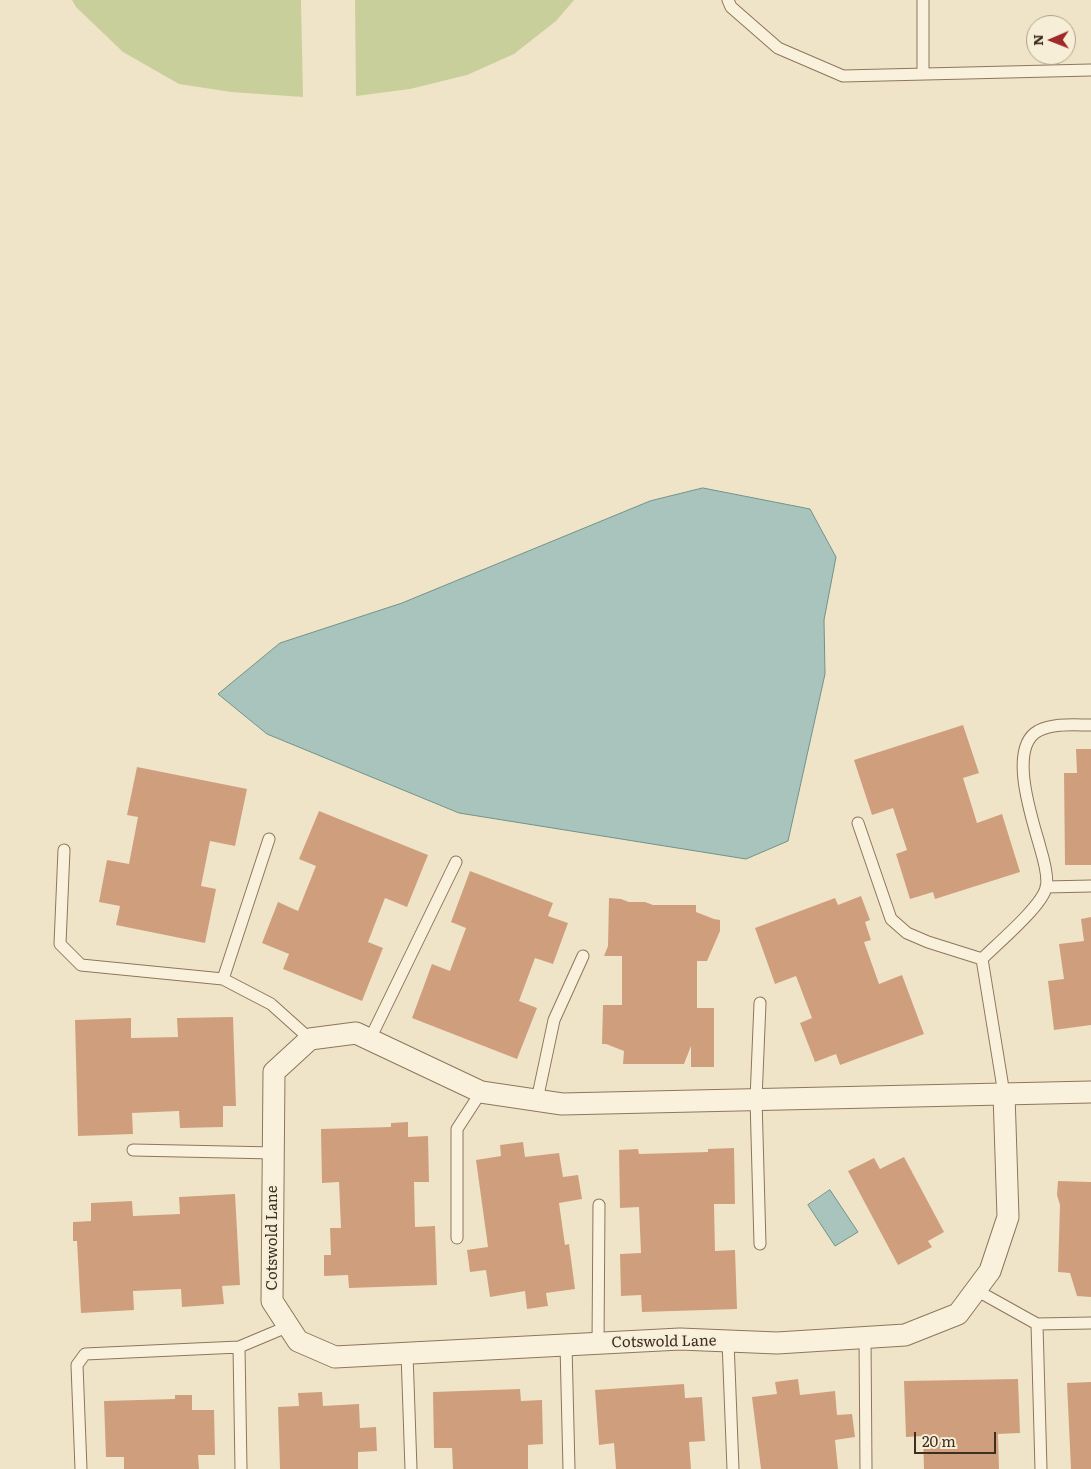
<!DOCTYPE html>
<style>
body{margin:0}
#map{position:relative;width:1091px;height:1469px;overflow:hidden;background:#f0e4c8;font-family:Literata,serif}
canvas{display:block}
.north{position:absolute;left:1026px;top:15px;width:50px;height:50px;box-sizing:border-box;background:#f7eed8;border:1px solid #ada18e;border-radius:50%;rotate:269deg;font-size:14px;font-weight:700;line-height:20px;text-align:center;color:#3d2e20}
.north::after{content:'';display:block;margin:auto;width:18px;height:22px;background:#9e2a2b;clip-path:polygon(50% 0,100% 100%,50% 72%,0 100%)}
.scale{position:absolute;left:914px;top:1432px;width:82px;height:22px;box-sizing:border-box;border:2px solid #3d2e20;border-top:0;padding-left:6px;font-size:15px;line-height:18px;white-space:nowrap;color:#3d2e20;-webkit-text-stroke:4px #f7eed8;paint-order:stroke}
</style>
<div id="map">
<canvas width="1091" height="1469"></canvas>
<div class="north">N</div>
<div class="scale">20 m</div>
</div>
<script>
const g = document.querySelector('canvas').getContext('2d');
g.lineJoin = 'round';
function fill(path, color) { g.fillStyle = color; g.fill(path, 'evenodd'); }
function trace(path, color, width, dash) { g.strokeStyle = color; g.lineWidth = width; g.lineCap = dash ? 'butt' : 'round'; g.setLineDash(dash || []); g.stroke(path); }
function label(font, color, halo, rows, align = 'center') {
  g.font = font + ' Literata,serif'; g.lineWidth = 4.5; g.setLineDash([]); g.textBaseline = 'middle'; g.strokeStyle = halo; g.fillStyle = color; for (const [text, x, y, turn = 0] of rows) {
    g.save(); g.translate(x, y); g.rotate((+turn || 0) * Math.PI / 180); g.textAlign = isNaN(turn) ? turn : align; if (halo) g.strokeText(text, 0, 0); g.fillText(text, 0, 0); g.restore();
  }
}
fill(new Path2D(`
 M72,0H301L303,97L231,92L179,84L123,52L76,7Z
 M355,0H574L556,21L514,54L467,75L410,89L356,96Z`), '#c9cf9b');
const water = new Path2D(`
 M703,488L810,509L836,557L824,620L825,674L788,841L746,859L459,813L267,734L218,694L280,643L402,603L650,501Z
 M830,1190L858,1232L835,1246L808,1205Z`);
fill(water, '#a9c4bc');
trace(water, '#6f938a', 1);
fill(new Path2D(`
 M963,725L979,773L963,778L977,823L1002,814L1020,872L935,899L933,892L910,899L896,854L907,850L893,808L872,815L854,760Z
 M1076,749H1091V865H1065L1064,773H1077Z
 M137,767L247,789L235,846L210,841L201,886L216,889L205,943L116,925L120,906L99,902L107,860L129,864L138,817L127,815Z
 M319,811L428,855L407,907L385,898L368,942L383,948L362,1001L283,969L289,954L262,943L278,902L298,911L316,866L299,859Z
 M470,871L553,903L548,916L568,923L553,964L535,958L519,1001L537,1008L517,1059L412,1018L432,964L450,971L466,928L451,922Z
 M861,896L870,920L865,922L871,940L864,942L879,984L902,975L924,1034L840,1065L836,1054L815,1062L800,1023L812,1018L796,976L775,984L755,928L835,898L838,905Z
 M609,898L621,899L629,902H645L653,905H696V912L714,919L720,920V931L707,961H697V1008H714V1067H691V1046L684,1064H623L624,1051L606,1044H602L603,1005H622V956H604L608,946Z
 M1091,917V1025L1054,1030L1048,981L1064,979L1059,944L1084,941L1081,919Z
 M233,1017L236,1106H223V1127L180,1128L179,1111L132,1113L133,1134L78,1136L75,1020L131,1018V1038L178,1037L177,1018Z
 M408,1122V1137L428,1136L429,1182H414L415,1227L435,1226L437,1285L349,1288L348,1275L324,1276V1255H331L330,1228H341L339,1182L322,1183L321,1129L391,1127V1123Z
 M523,1142L525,1157L559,1153L563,1177L578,1175L582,1199L559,1203L565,1245L569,1244L575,1289L546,1293L548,1306L527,1309L525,1291L490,1297L486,1270L470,1272L467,1250L488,1247L476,1160L501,1156L500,1145Z
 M734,1148L735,1204H714L715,1251L735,1250L737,1309L642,1312L641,1295L621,1296L620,1254L641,1253L639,1207L620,1208L619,1150L638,1149L639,1154L708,1152V1149Z
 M904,1157L944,1232L928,1241L932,1247L898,1265L848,1171L874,1158L880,1169Z
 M1058,1181L1091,1182V1297L1077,1296L1070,1273L1058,1272L1060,1205L1057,1195Z
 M235,1194L240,1285L222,1286L224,1304L182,1307L181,1289L133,1291L134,1310L81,1313L77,1241H73V1222L91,1221V1203L132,1201L133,1216L180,1214L179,1197Z
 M798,1379L800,1395L835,1391L837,1415L852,1414L855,1437L835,1440L838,1469H761L752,1397L777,1394L775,1382Z
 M1018,1379L1020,1433L998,1434L999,1469H924L923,1436L906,1437L904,1381Z
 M1091,1382V1469H1071L1067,1383Z
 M684,1384L685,1398L702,1397L705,1441L689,1442L691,1469H616L614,1443L599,1445L595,1390Z
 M520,1389L521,1401L542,1400L543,1444L528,1445V1469H453L452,1448H434L433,1392Z
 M322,1392L323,1406L359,1404L360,1428L376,1427L377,1451L358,1452V1469H280L278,1407L299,1406L298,1393Z
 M175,1395H192V1410H214L215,1455H198L199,1469H124V1457H106L104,1401L175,1399Z`), '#cf9f7d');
const lane = new Path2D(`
 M728,0L731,7L778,48L843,76L1091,70
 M923,0V74
 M858,823L891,919L907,933L928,942L982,959
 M64,850L60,944L81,965L223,979L271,1004L310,1039
 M1046,887L1091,886
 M223,979L269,839
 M760,1003L756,1099L760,1244
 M370,1039L456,862
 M1004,1094L982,959C998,943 1041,907 1046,888C1049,878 1043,857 1040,847C1033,821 1007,748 1038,731C1054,723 1073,725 1091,725
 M537,1100L554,1020L583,956
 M133,1150L274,1153
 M457,1238V1129L481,1092
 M976,1290L1037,1324L1091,1323
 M1037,1324L1041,1469
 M865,1338L866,1469
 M728,1341L733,1469
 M598,1344L599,1205
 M566,1345L569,1469
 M239,1347L241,1469
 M407,1353L411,1469
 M81,1469L77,1365L85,1354L239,1347L289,1326`);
const street = new Path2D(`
 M1004,1094L1008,1217L990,1271L958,1314L905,1335L777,1343L680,1339L335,1357L298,1341L272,1301L274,1072L310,1039L356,1033L481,1092L562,1104L1091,1092`);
trace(lane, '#8d765c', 13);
trace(street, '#8d765c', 23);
trace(lane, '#faf1dc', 11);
trace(street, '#faf1dc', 21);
label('15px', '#3d2e20', '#f7eed8', [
 ["Cotswold Lane",273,1238,-90],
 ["Cotswold Lane",664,1342,-1]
]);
</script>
